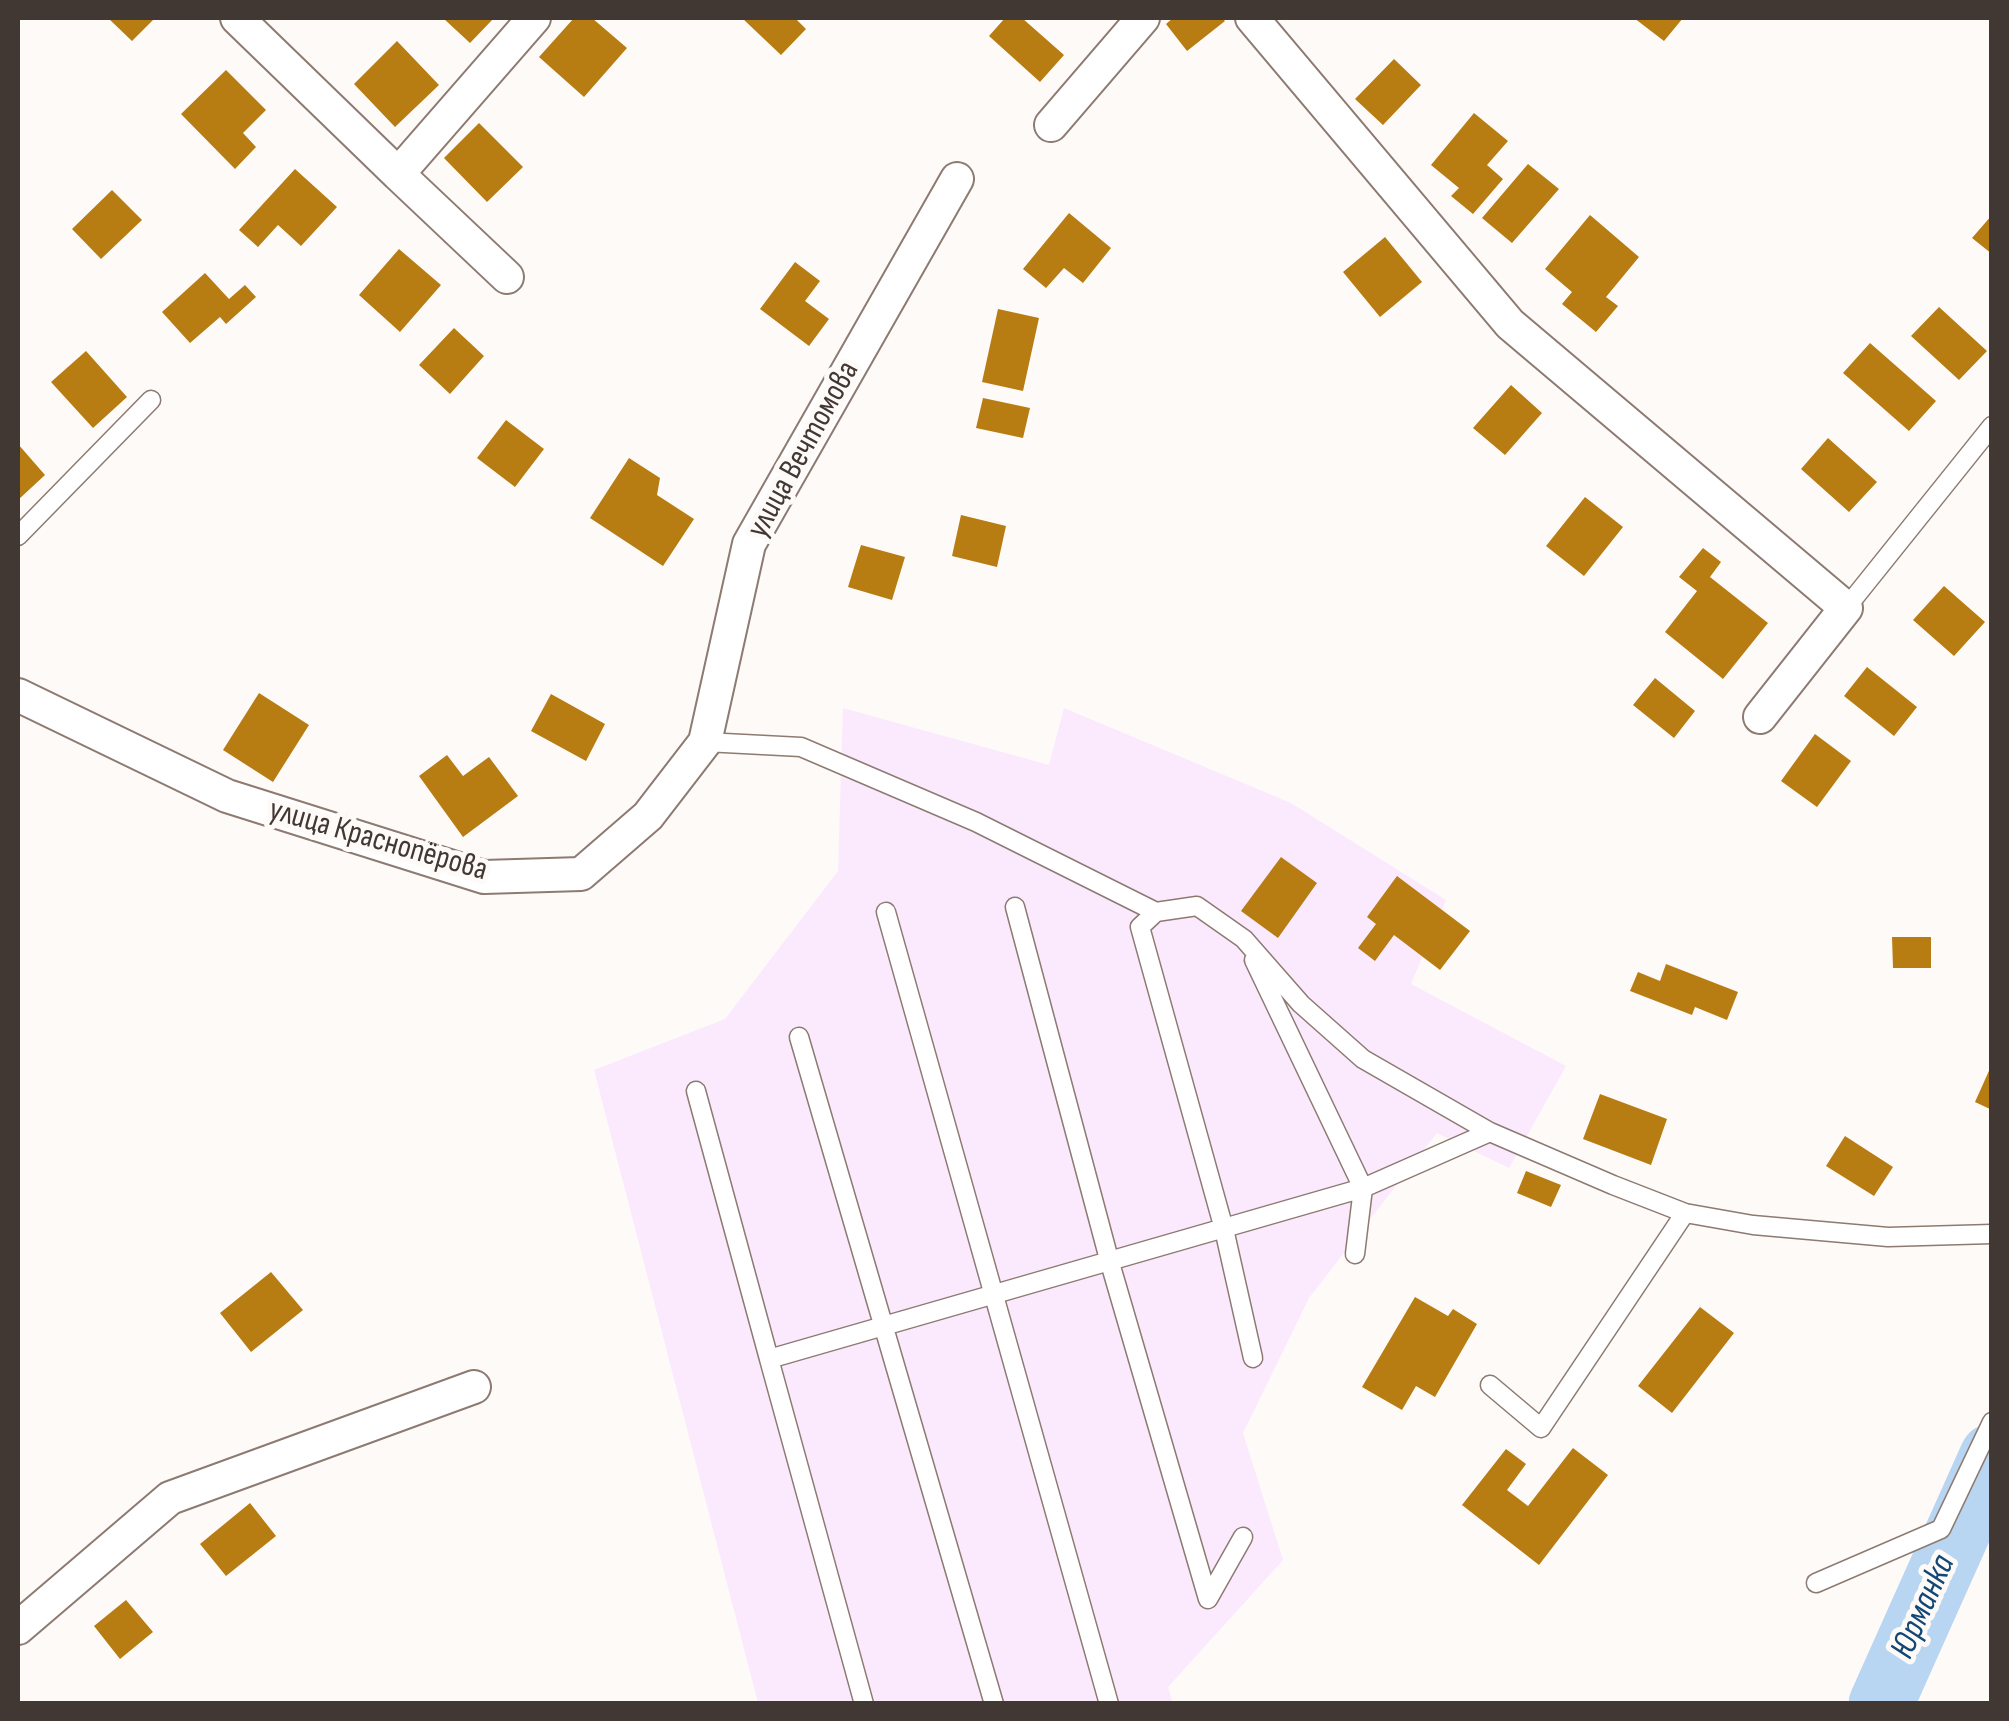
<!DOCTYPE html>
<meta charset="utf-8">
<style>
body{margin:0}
#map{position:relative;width:2009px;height:1721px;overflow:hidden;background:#fefaf8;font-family:"Sofia Sans Condensed",sans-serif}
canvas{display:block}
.frame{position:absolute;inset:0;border:20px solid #413834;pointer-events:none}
</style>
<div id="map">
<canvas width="2009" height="1721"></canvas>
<div class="frame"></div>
</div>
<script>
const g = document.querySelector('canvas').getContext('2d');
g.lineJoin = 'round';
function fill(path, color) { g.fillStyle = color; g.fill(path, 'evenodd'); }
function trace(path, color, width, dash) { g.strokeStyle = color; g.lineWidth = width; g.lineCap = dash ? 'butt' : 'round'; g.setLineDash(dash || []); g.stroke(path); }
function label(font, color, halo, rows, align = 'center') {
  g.font = font + ' "Sofia Sans Condensed",sans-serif'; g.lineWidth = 10; g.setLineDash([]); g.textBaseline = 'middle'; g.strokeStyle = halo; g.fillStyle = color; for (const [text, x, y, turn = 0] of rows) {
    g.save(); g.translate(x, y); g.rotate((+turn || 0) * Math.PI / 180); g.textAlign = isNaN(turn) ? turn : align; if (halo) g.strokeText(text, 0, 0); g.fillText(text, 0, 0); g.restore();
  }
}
fill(new Path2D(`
 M843,708L1049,765L1064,708L1291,803L1446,900L1411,984L1566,1066L1509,1168L1437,1133L1309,1298L1243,1433L1283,1560L1168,1687L1173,1704L758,1703L594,1070L725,1019L838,871Z`), '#fbeafd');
trace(new Path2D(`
 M1881,1704L1992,1456`), '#b8d5f2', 65);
fill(new Path2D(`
 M108,18H155L132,41Z
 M443,18H494L470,43Z
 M574,18H592L627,48L584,97L539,57Z
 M742,18H795L806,29L781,55Z
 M1005,18H1022L1064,55L1040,82L989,36Z
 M1173,18H1222L1225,21L1187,51L1166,24Z
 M1634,18H1683L1664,41Z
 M397,41L439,85L395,127L354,84Z
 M1394,59L1421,85L1383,125L1355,99Z
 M226,70L266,110L243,133L256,147L235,169L181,114Z
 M1474,113L1508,141L1487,165L1503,179L1473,214L1451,196L1459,188L1431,165Z
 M479,123L523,167L487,202L444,158Z
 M1528,164L1559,189L1512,243L1482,218Z
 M295,169L337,207L301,246L278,225L258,247L239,230Z
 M112,190L142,220L101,259L72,229Z
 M1069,213L1111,248L1083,283L1064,268L1046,288L1023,269Z
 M1590,215L1639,257L1606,297L1618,306L1596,332L1562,304L1572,292L1545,269Z
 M1992,215V254L1972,238Z
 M1385,237L1422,282L1380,317L1343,272Z
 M399,249L441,285L400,332L359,295Z
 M795,262L820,281L805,301L829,319L809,346L760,309Z
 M205,273L229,299L245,285L256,297L226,324L220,317L190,343L162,312Z
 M1939,307L1987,351L1959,380L1911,336Z
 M998,309L1039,318L1023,391L982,382Z
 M454,328L484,356L450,394L419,365Z
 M1870,343L1936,401L1909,431L1843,373Z
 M86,351L127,397L93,428L51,382Z
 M1511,385L1542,413L1505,455L1473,428Z
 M983,398L1030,408L1023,438L976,428Z
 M506,420L544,449L515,487L477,458Z
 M1828,438L1877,482L1849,512L1801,469Z
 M18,444L45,475L18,500Z
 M629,458L660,478L657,495L694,519L663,566L590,518Z
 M1585,497L1623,527L1584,576L1546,546Z
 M961,515L1006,526L997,567L952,556Z
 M861,545L905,557L892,600L848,587Z
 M1703,548L1721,562L1710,577L1768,623L1723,679L1665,632L1697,591L1679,577Z
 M1944,586L1985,622L1954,656L1913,620Z
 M1867,667L1917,707L1894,736L1844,696Z
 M1655,678L1695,711L1674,738L1633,705Z
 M259,693L309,725L273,782L223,750Z
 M551,694L605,724L586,761L531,731Z
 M1815,734L1851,761L1817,807L1781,781Z
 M447,755L463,776L489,757L518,796L463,837L419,776Z
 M1281,857L1317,883L1278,938L1241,911Z
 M1397,876L1470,931L1440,970L1394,935L1375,961L1358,948L1376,924L1367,917Z
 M1892,937H1931V968H1893Z
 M1666,964L1738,992L1727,1020L1695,1007L1692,1015L1630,991L1638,972L1660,981Z
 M1992,1064V1110L1975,1102Z
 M1600,1094L1667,1119L1651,1165L1583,1139Z
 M1845,1136L1893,1167L1874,1196L1826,1166Z
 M1526,1171L1561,1185L1551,1207L1517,1193Z
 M271,1272L303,1310L251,1352L220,1313Z
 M1415,1297L1448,1316L1453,1309L1477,1324L1435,1397L1416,1386L1402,1410L1362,1387Z
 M1700,1307L1734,1333L1672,1413L1638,1386Z
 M1573,1448L1608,1475L1539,1565L1462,1505L1506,1449L1526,1464L1507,1490L1528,1506Z
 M250,1503L276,1536L226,1576L200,1544Z
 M126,1600L153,1632L120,1659L94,1626Z`), '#b77c12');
const lane = new Path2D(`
 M18,536L151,400
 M1846,608L1992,426
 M705,742L801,747L976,822L1156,912L1197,906L1244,939L1301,1004L1363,1059L1490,1132L1613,1185L1685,1213L1753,1225L1888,1237L1992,1234
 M1015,907L1110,1263L1208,1599L1243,1537
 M886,912L1109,1704
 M1156,912L1140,927L1224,1229L1253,1358
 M1254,960L1363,1188L1355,1254
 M799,1037L994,1704
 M696,1091L769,1359
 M1490,1385L1541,1428L1685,1213
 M1816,1583L1941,1529L1992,1422
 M864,1704L769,1359L1363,1188L1490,1132`);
const street = new Path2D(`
 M237,18L398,174L534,18
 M1252,18L1510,324L1846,608L1760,717
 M1051,125L1143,18
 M398,174L507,277
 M18,695L227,796L484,877L581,874L648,816L705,742L749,544L957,179
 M18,1628L170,1498L474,1387`);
trace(lane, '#8d7a71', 21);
trace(street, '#8d7a71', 36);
trace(lane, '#fff', 18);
trace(street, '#fff', 32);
label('32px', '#413834', '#fefaf8', [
 ["улица Вечтомова",804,450,-61],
 ["улица Краснопёрова",378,841,16]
]);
label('italic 35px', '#124776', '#fefaf8', [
 ["Юрманка",1924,1607,-66]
]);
</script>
